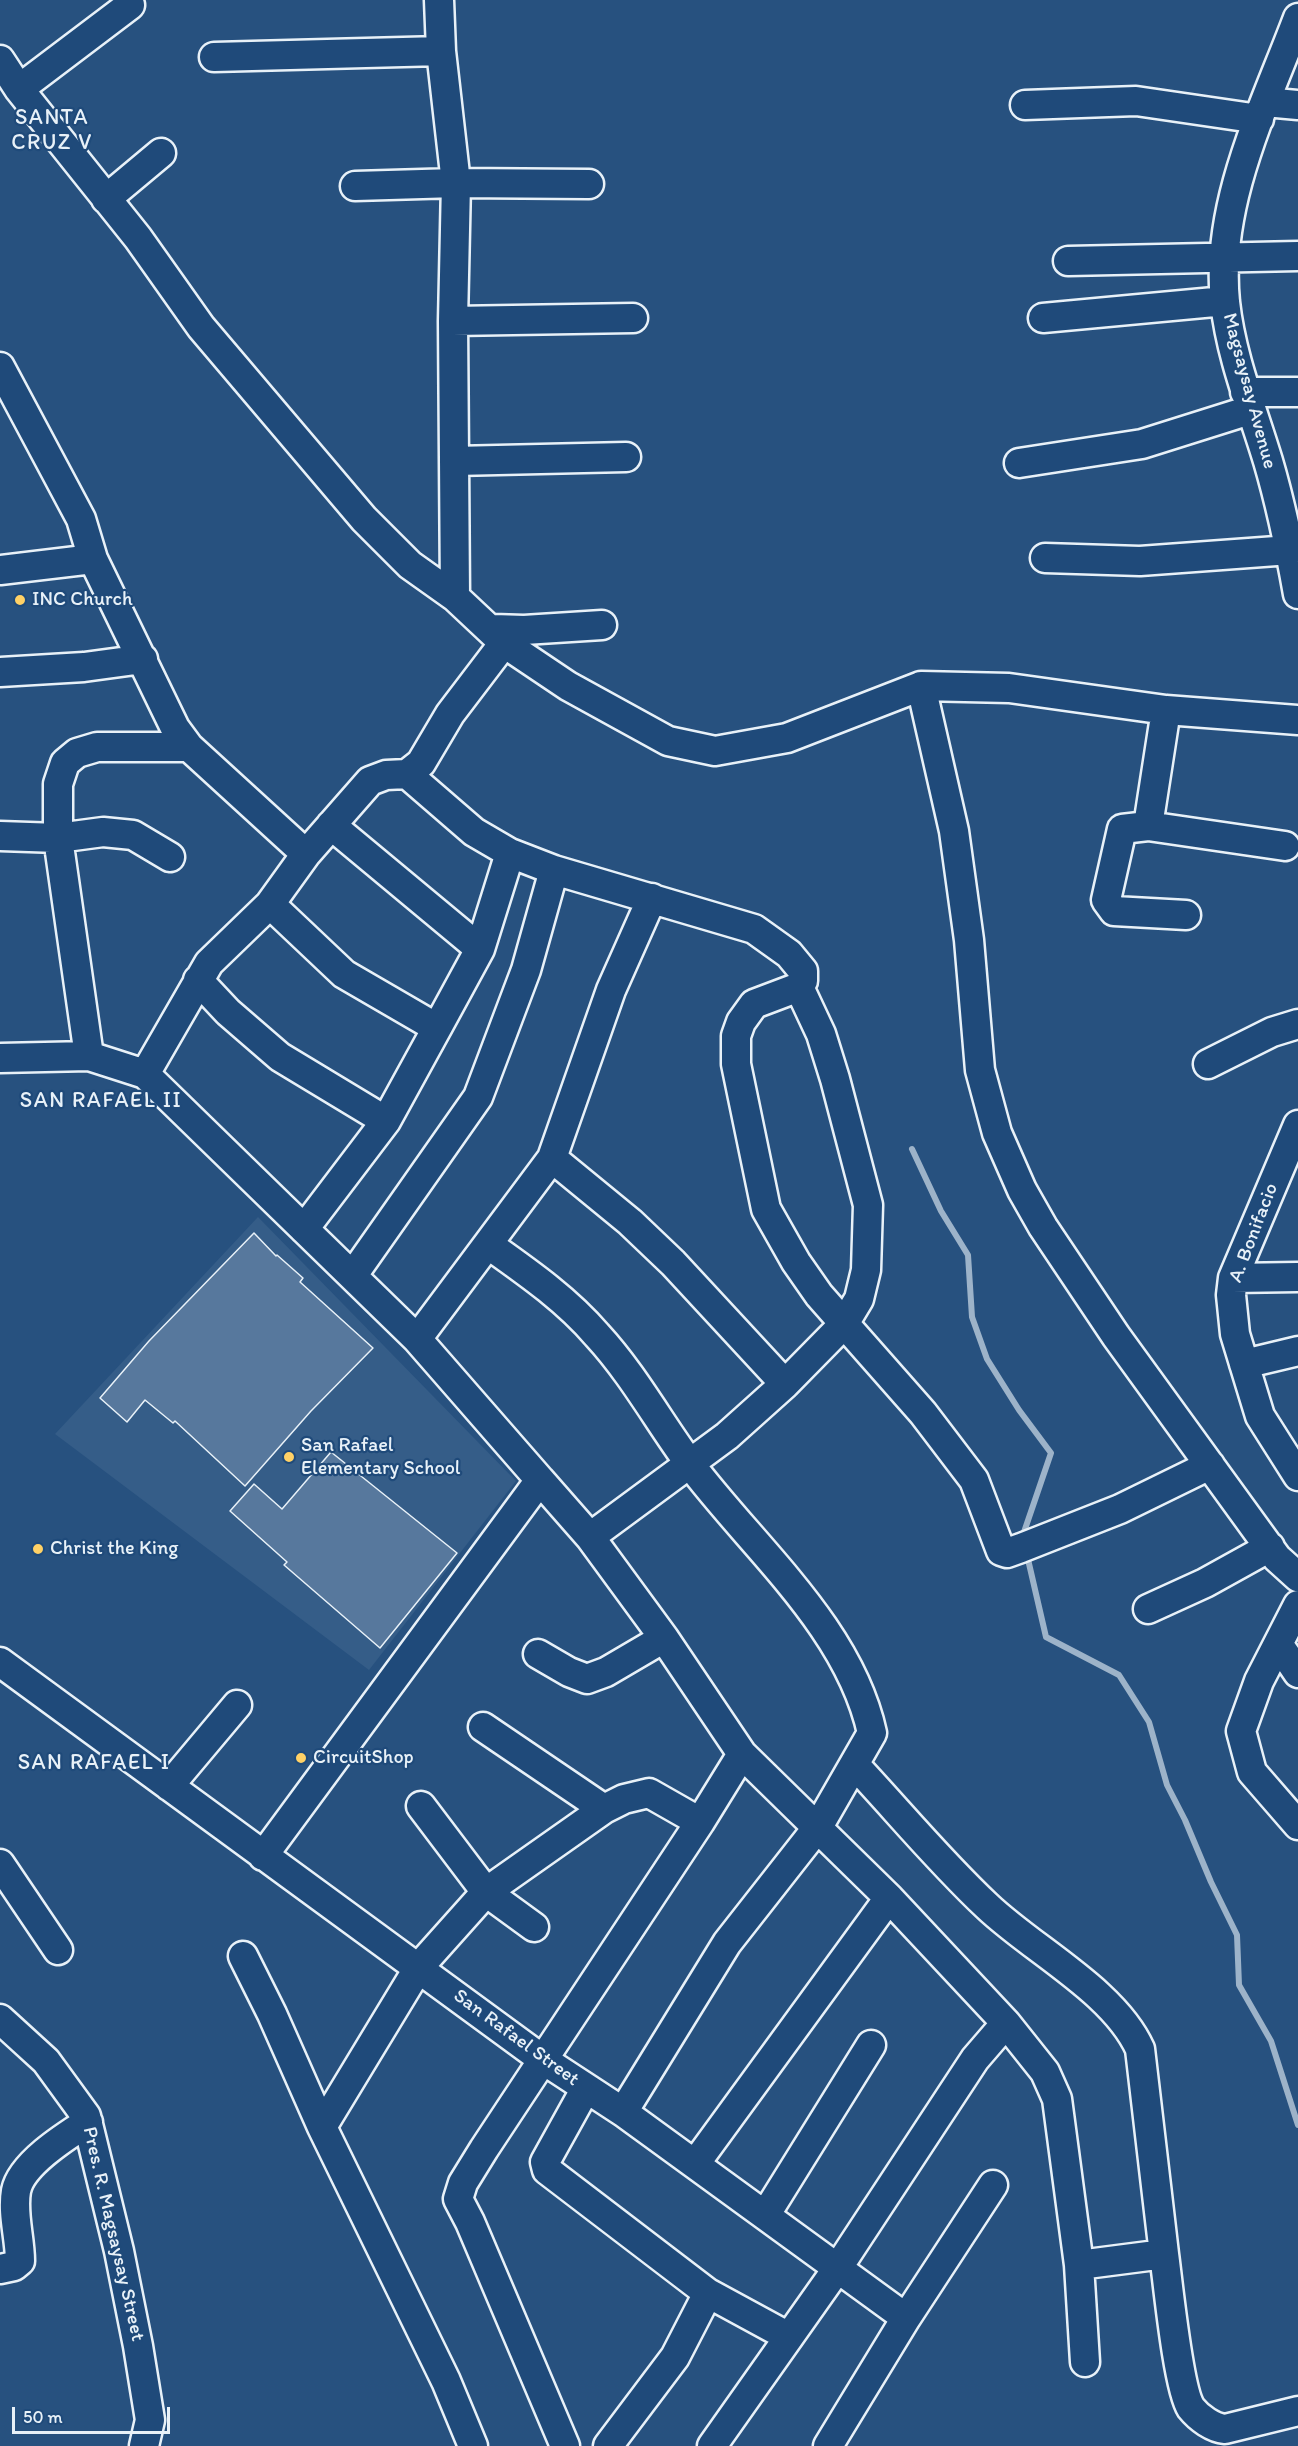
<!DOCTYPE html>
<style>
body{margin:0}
#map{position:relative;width:1298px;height:2446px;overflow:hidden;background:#27517f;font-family:Itim,sans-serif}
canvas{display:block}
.scale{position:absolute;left:12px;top:2407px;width:158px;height:27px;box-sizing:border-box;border:3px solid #e8f1f8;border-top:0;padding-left:8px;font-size:18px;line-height:21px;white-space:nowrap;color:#e8f1f8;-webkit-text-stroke:4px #1f4a7a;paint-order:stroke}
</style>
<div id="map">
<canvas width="1298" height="2446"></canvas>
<div class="scale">50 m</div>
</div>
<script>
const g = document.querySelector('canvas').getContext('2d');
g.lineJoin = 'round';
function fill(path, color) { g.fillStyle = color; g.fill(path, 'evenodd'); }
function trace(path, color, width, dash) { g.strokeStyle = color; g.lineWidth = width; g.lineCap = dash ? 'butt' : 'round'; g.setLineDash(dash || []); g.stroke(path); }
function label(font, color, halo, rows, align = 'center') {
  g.font = font + ' Itim,sans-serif'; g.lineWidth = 4.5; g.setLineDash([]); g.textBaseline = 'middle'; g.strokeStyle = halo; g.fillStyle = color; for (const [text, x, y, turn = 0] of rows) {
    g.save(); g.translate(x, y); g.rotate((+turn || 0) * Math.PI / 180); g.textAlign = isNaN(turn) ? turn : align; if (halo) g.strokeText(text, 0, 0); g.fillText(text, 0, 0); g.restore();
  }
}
fill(new Path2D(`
 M258,1217L516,1481L369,1670L55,1434Z`), '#355d88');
trace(new Path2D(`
 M912,1149L941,1211L968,1255L972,1317L987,1359L1019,1410L1051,1453L1023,1535L1024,1539
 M1027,1555L1046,1637L1119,1675L1149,1722L1167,1785L1185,1820L1211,1882L1237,1935L1239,1985L1271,2041L1298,2125`), '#9db3c9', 6);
const building = new Path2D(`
 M254,1233L276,1256L277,1255L303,1278L300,1282L373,1348L311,1411L245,1486L175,1421L173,1423L145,1400L127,1422L100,1398L149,1341Z
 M331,1452L457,1553L380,1648L284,1565L287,1562L230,1511L254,1484L282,1509Z`);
fill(building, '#57789d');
trace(building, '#e8f1f8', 1.5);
const minor = new Path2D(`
 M439,0L441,51L456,183L453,321L455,597
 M1298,18C1264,108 1215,204 1225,302C1231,357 1252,408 1268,461C1281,505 1290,549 1298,594
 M214,57L441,51
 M0,60L19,89L138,238L201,327L364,519L410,565L455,597L504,643L568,686L668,741L715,751L787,738L921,686L1009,688L1166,710L1298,720
 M19,89L130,5
 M1265,102L1298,105
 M1025,105L1136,101L1259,119
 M355,186L456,183L589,184
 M106,199L161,153
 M1068,261L1298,256
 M1043,318L1225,301
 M453,321L633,318
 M0,367L81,519L93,559L175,728L189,747L306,854
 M1245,392H1298
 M455,461L626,457
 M1019,463L1142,444L1250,410
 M1045,558L1140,561L1290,550
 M0,570L93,559
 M493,629L524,630L602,625
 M0,672L84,667L143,659
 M921,686L954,831L969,940L980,1070L997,1133L1022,1190L1043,1227L1116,1336L1277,1558L1298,1577
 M1166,710L1148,826L1285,846
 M407,774L474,832L510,853L554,870L754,929L789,954L803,971V981L799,987L754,1004L741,1022L736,1036V1064L766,1209L796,1262L819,1295L923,1413L974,1480L1001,1551L1007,1553L1021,1548L1120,1509L1210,1465
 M331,825L480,949
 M1148,826L1122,829L1106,900L1114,911L1186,915
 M0,836L58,838L103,832L133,835L170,857
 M270,904L344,974L437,1028L386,1121L304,1229
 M198,980L228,1012L280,1057L386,1121
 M437,1028L480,949L510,853
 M89,1056L58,838V784L65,763L77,753L97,747H189
 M0,1058L89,1056L145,1074L417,1339L540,1480L263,1856
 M1208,1064L1272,1032L1298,1024
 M145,1074L209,963L270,904L306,854L370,781L386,775L407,774L421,763L450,714L504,643
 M1298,1125L1233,1278L1231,1295L1235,1334L1260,1416L1298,1476
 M552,1158L630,1222L673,1263L785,1384
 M489,1245C527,1272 566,1299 597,1335C633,1374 659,1422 690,1464C753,1548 849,1627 872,1733L818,1827L727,1943L623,2112
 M353,1275L478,1097L526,970L554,870
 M1233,1278L1298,1277
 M417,1339L552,1158L611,990L652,898
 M1244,1364L1298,1351
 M540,1480L590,1537L664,1638L742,1754L700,1822L484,2149L463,2183L458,2199L470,2222L565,2446
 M590,1537L727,1436L785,1384L844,1324L859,1299L866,1270L868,1205L835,1079L821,1034L799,987
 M1298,1605L1259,1681L1241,1731L1252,1772L1298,1825
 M1148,1609L1205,1583L1270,1547
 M1279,1645L1298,1673
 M538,1654L569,1672L587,1679L606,1672L664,1638
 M0,1662L542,2059L623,2112L906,2318L993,2185
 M483,1727L604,1809
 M742,1754L889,1898L1006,2023L1045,2072L1057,2099L1079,2265L1085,2362
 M855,1765C898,1811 941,1863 987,1906C1033,1950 1114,1991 1140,2049L1164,2254L1079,2265
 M169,1786L237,1705
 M421,1806L486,1892L534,1927
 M0,1864L58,1950
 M243,1956L272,2014L322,2127
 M0,2019L46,2061L86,2116L119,2251L138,2346L150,2420L144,2446
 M586,2088L545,2162L547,2170L708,2293L789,2337
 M695,2164L889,1898
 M766,2214L871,2045
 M1164,2254C1168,2283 1178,2388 1191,2408C1199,2418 1213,2428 1225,2429L1298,2411
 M0,2269L14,2266L20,2261C20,2238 12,2214 16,2191C21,2164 66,2136 88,2122
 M473,2446L446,2381L322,2127L419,1967L486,1892L604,1809L624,1799L649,1793L700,1822
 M608,2446L675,2357L708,2293
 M712,2446L837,2269L975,2059L1006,2023
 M828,2446L906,2318`);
trace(minor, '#e8f1f8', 33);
trace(minor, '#1f4a7a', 28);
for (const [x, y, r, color] of [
 [20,600,6,"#ffd166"],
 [289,1457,6,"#ffd166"],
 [38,1549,6,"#ffd166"],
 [301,1758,6,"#ffd166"]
]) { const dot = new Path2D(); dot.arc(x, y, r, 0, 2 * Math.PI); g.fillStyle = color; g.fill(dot); trace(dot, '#1f4a7a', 2); }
label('20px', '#e8f1f8', '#1f4a7a', [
 ["Magsaysay Avenue",1249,391,75],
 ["A. Bonifacio",1254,1233,-69],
 ["San Rafael Street",516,2038,36],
 ["Pres. R. Magsaysay Street",113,2234,77]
]);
label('20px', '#e8f1f8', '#1f4a7a', [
 ["INC Church",32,600],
 ["San Rafael",301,1446],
 ["Elementary School",301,1469],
 ["Christ the King",50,1549],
 ["CircuitShop",313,1758]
], 'left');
g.letterSpacing = '1.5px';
label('22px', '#e8f1f8', '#1f4a7a', [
 ["SANTA",52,118],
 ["CRUZ V",52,143],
 ["SAN RAFAEL II",101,1101],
 ["SAN RAFAEL I",94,1763]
]);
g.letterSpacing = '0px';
</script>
